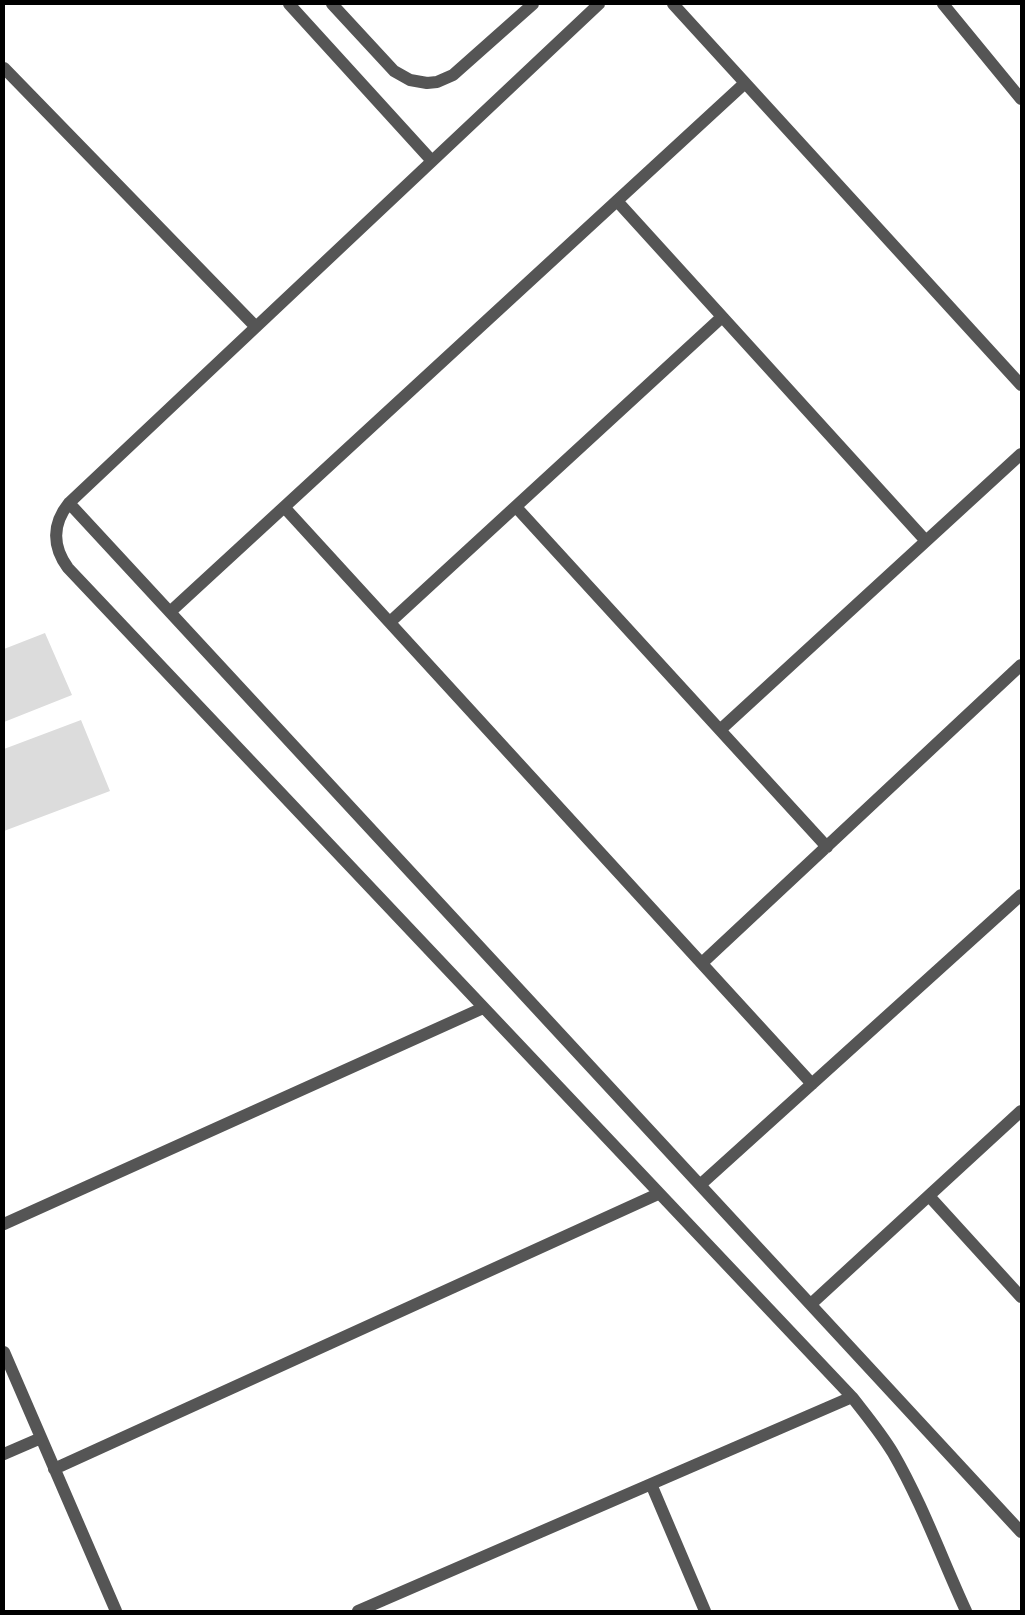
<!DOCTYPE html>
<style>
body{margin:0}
#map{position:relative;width:1025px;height:1615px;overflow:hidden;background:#fff;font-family:Poppins,sans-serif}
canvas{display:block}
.frame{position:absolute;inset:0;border:5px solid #000;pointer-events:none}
</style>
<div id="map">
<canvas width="1025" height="1615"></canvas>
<div class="frame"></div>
</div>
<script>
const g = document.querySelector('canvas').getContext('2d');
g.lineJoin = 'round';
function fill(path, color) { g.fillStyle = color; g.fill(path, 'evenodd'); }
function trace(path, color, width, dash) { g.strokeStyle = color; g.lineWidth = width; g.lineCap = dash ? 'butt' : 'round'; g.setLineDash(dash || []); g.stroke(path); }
fill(new Path2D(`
 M45,633L72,695L4,722V649Z
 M81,720L110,791L4,831V749Z`), '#dcdcdc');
trace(new Path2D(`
 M289,4L432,161
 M332,4L394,71L410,80L427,83L437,82L453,75L533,4
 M599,4L69,503C52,524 52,546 68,568L852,1397C866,1415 881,1433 893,1453C922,1503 942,1559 966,1611
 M673,4L1021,385
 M943,4L1021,99
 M4,68L256,327
 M617,201L926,541
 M69,503L1021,1532
 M284,507L812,1084
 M516,507L827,847
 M170,612L745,83
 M390,622L722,317
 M720,730L1021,454
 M702,963L1021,665
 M700,1185L1021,895
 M929,1196L1021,1297
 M4,1224L483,1008
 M811,1304L1021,1111
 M4,1352L116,1611
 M4,1454L41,1438
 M54,1469L658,1194
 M651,1484L705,1611
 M358,1611L852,1397`), '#555', 12);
</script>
